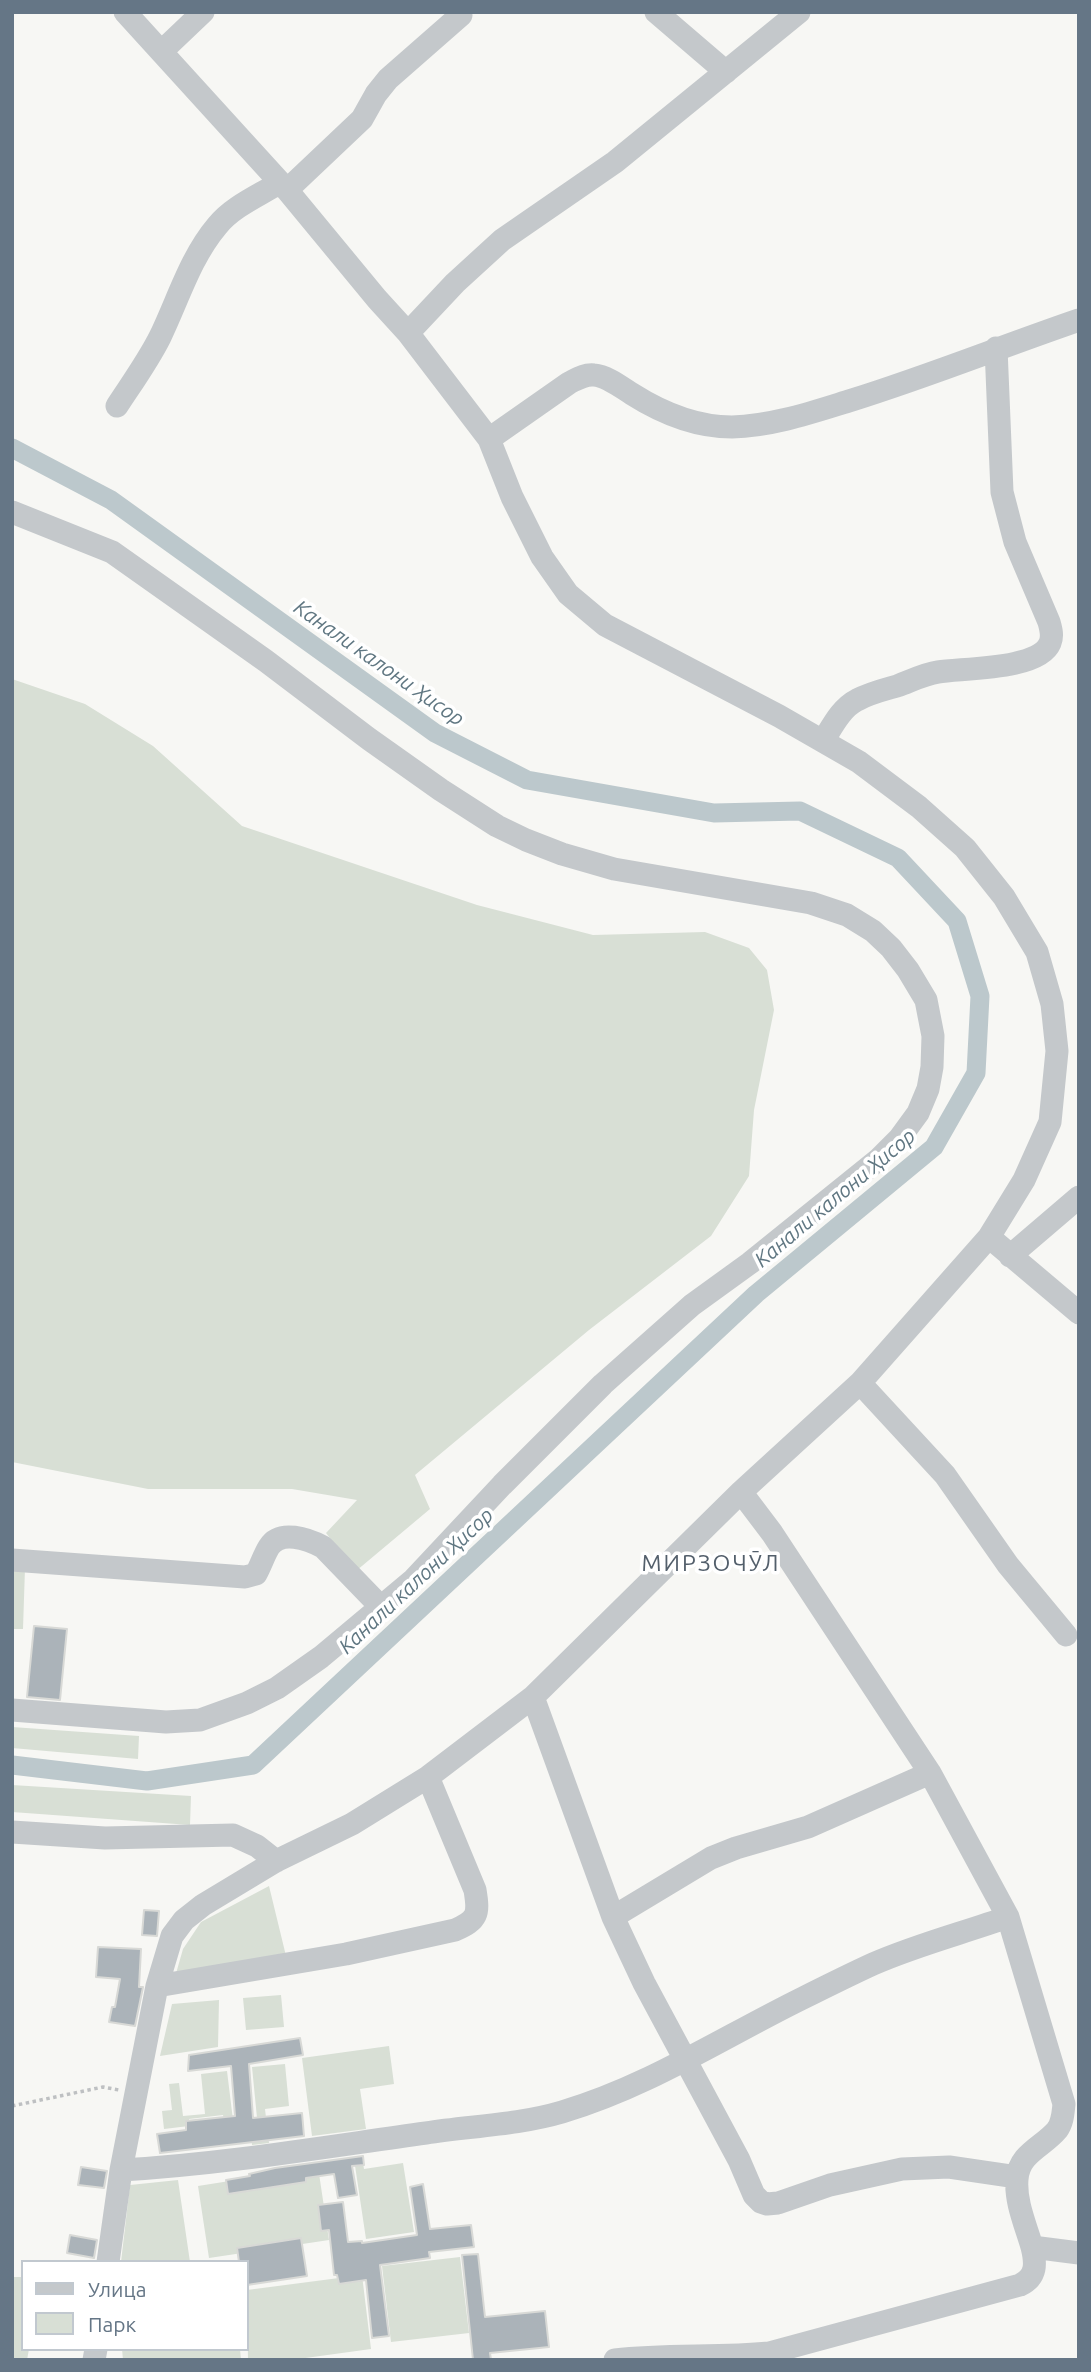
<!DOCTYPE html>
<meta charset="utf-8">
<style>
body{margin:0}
#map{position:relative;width:1091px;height:2372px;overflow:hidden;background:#f7f7f4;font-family:Ubuntu,sans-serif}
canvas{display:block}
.frame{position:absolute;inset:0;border:14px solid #657686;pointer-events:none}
.legend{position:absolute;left:21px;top:2260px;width:228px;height:91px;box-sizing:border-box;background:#fff;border:2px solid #c1c8cf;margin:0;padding:9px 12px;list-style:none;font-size:21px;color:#657686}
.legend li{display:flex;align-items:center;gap:14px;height:35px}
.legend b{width:35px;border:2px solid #c1c8cf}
</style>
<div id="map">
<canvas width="1091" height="2372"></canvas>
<div class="frame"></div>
<ul class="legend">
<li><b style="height:9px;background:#c4c8cb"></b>Улица</li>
<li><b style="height:19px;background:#d8dfd5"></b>Парк</li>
</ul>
</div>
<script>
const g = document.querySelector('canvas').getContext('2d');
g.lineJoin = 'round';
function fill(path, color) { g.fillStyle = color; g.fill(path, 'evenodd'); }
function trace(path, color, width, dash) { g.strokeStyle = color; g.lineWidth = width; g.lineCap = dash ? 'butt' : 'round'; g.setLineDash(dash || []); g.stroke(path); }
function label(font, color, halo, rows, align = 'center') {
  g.font = font + ' Ubuntu,sans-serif'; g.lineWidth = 7; g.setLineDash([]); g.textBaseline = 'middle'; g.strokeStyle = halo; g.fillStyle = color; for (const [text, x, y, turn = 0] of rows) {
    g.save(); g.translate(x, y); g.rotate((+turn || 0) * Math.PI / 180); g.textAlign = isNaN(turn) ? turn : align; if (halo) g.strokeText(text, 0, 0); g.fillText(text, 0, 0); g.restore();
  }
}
fill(new Path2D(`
 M12,679L85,704L153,746L242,826L477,905L593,935L705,932L749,948L767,970L774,1010L754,1110L749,1176L711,1236L589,1330L415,1475L430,1509L356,1571L326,1533L357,1500L292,1489H148L12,1462Z
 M12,1568H25L23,1629H12Z
 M12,1727L139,1736L138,1759L12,1748Z
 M12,1785L191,1796L190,1825L12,1812Z
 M269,1886L287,1960L175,1977L183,1949L201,1922Z
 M281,1995L284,2027L246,2030L243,1998Z
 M219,2000L218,2047L160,2056L172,2004Z
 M389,2046L394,2084L360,2089L366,2129L312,2136L302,2058Z
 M285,2064L289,2106L265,2109L269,2143L252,2145L250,2123L225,2125L223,2115L189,2119V2126L164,2129L162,2111L172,2110L169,2084L179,2083L183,2116L205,2114L201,2074L227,2071L233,2120L257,2118L252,2067Z
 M362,2157L364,2169L403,2163L414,2232L366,2239L354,2159Z
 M318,2167L329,2240L209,2258L198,2186Z
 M178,2180L190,2262H121L130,2185Z
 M460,2257L469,2333L391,2342L382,2266Z
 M362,2275L371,2349L291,2360H248L247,2290Z
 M12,2277H23V2349H29L27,2360H12Z
 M122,2349H240L241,2360H123Z`), '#d8dfd5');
trace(new Path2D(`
 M12,448L111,500L435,733L527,780L714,813L800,811L898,858L957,921L980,996L976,1073L934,1147L756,1294L253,1765L147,1781L12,1765`), '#bcc8cc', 19);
const building = new Path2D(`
 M34,1626L67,1629L60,1700L27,1697Z
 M144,1910L159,1911L157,1936L142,1935Z
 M98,1947L141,1949L139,1987H143L135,2026L109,2022L112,2007H115L120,1979L96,1977Z
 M300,2038L303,2055L249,2064L253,2118L302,2113L304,2136L160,2153L157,2134L186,2130V2121L235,2116L231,2066L188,2071L189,2055Z
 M363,2156L364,2165L352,2166L357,2195L338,2198L334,2174L306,2178V2182L228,2194L226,2180L250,2176L249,2174L275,2168Z
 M81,2167L107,2171L104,2188L78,2185Z
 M423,2184L430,2229L471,2225L474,2247L429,2252L430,2258L380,2265L389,2336L372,2338L366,2280L339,2284L337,2275H334L329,2230L321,2231L318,2205L343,2202L348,2242L362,2241V2243L417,2235L410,2187Z
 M70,2235L97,2240L94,2258L67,2253Z
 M301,2238L307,2276L247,2285V2262H239L237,2248Z
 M478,2254L485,2317L545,2311L549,2347L490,2353L491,2360H473L462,2255Z`);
fill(building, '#abb3b9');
trace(building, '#d8d9d6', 2);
trace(new Path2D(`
 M12,2106L103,2087L119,2090`), '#bec0c2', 3.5, [3.5, 3.5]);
trace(new Path2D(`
 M656,12L726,72
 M162,51L203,12
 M287,190L362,119L376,94L388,79L461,15
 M408,333L455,283L502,240L615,162L799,12
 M117,406C132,383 148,361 160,337C178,300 190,258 217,226C232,207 258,196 279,183
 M489,439L569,383C577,379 584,374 594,375C607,376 621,387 632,394C662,413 696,427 732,427C773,426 813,412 852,400C929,376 1003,346 1079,320
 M12,512L112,552L266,661L369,739L441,790L497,826L526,840L562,854L614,869L811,903L847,915L873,931L891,948L908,970L926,1000L933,1036L932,1067L928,1089L918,1113L899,1139L879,1159L750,1263L692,1305L603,1384L502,1485L413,1580L321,1657L277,1688L247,1703L200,1720L166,1722L12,1710
 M823,741C832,727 841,708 857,700C870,693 883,690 897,686C911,681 924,674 938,672C963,668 1039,670 1050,643C1053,636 1051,629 1049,622L1015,542L1002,492L996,348
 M989,1237L1079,1313
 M1010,1256L1079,1197
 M860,1383L945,1475L1008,1565L1066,1635
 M741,1492L772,1533L930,1773L1008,1917L1064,2104C1063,2112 1063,2122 1057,2130C1043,2147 1019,2153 1017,2179C1015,2202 1026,2226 1032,2247
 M12,1560L245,1577L256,1574C261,1565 264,1555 269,1547C280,1529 308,1539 323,1547L381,1607
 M533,1697L613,1917L644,1983L739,2160L754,2195L761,2202L767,2204L778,2203L830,2185L902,2169L949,2167L1017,2177
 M12,1832L105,1838L233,1835L257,1846L276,1861
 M613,1917L711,1858L736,1848L808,1827L930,1773
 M157,1986L346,1954L455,1930C478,1920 479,1914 475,1890L428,1777
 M121,2170C223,2164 324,2147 426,2133C471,2126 518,2125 562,2112C647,2087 722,2038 801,1999C825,1987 849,1975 873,1964C916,1945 963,1933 1008,1917
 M108,2262L121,2170L157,1986L172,1936L184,1920L203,1905L276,1861L352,1824L428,1777L533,1697L741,1492L860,1383L989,1237L1024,1180L1050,1122L1057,1051L1052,1004L1037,952L1004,897L965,848L919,807L859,762L779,716L605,625L568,594L542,557L512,497L489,439L408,333L377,299L287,190L125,12
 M94,2360L96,2349
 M615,2360C666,2354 718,2358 769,2353L1020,2285C1037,2277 1036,2263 1032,2247L1079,2253`), '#c4c8cb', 23);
label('italic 21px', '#607782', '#fff', [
 ["Канали калони Ҳисор",379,663,35],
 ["Канали калони Ҳисор",835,1198,-40],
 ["Канали калони Ҳисор",416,1581,-43]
]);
g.letterSpacing = '2px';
label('23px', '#535f6b', '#fff', [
 ["МИРЗОЧӮЛ",711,1563]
]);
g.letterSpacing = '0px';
</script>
